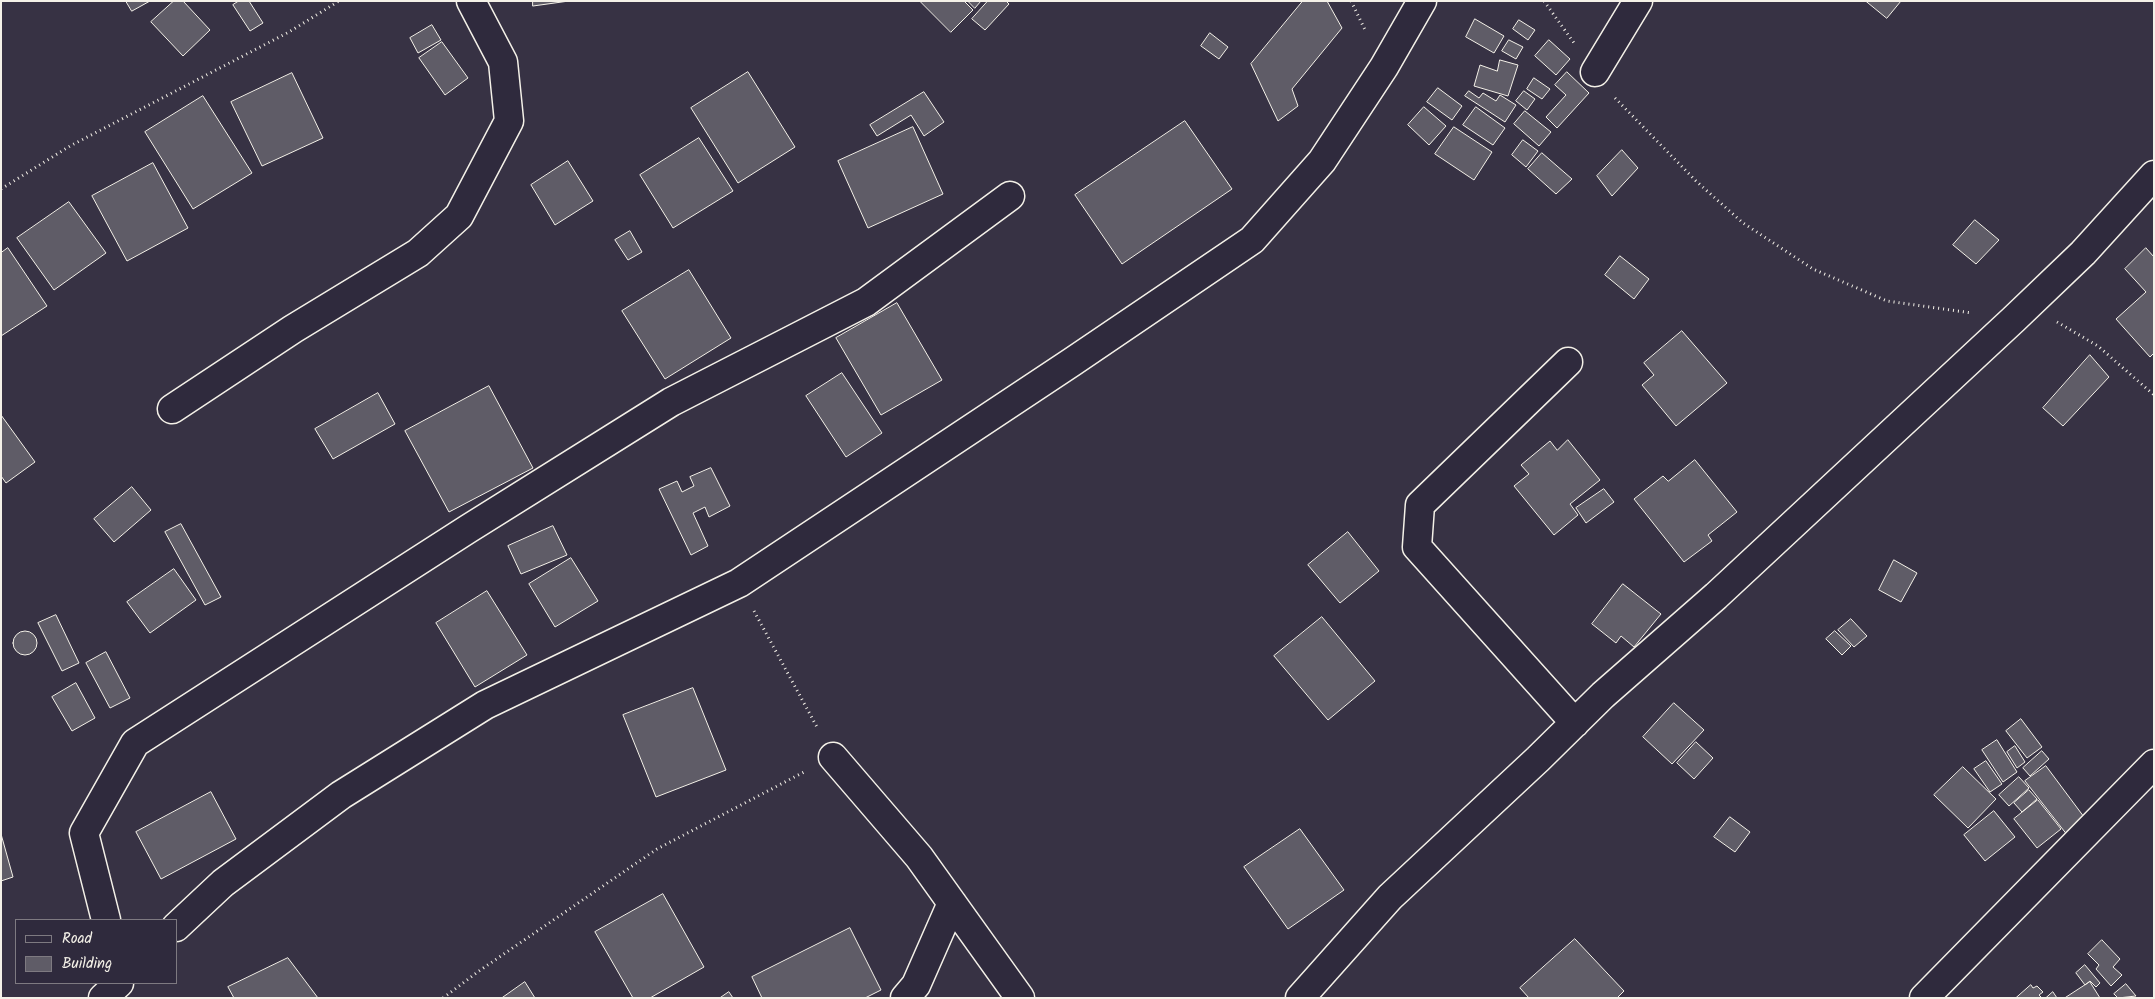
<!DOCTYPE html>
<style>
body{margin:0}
#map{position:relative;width:2155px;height:999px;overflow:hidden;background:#373244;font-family:Kalam,sans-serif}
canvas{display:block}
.frame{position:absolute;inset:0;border:2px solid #f4f1e8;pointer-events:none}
.legend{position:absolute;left:15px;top:919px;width:162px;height:65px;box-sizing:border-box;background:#2f2a3d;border:1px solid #7e7a81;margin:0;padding:6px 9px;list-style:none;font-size:15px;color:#f4f1e8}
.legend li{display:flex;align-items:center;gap:10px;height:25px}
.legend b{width:25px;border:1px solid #7e7a81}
</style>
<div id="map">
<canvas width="2155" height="999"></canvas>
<div class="frame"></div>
<ul class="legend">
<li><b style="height:6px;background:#2f2a3d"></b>Road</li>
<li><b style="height:14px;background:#5f5c67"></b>Building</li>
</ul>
</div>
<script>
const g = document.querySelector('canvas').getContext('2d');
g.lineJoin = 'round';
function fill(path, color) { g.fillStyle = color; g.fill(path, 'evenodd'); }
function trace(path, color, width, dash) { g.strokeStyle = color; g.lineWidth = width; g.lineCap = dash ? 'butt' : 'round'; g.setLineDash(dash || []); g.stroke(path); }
const building = new Path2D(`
 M126,1H150L132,11Z
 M174,1H183L210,30L183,56L151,22Z
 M239,1H249L263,23L250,31L233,5Z
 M533,1H569L533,6Z
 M920,1H964L973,10L951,32Z
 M968,1H981L975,8Z
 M988,1H1006L1009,4L985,30L972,19Z
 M1303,1H1327L1342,28L1292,89L1298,106L1278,121L1251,64Z
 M1866,1H1901L1887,18Z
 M1475,19L1504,36L1494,53L1466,37Z
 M1519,20L1535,30L1528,40L1513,29Z
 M432,25L441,40L418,53L410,38Z
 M1210,33L1228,47L1219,59L1201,46Z
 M1509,40L1523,47L1516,59L1502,51Z
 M1549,40L1570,59L1556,75L1535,56Z
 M442,42L468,78L445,95L419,58Z
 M1500,60L1518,65L1508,96L1474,86L1480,65L1497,71Z
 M748,72L795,147L738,183L691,108Z
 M1567,72L1589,93L1557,128L1546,117L1566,95L1555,85Z
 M292,73L323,138L262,166L231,102Z
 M1534,78L1550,89L1542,99L1527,89Z
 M1438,88L1462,106L1452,120L1427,102Z
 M1469,91L1479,98L1483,93L1496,101L1500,95L1516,105L1505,122L1465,96Z
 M1524,91L1535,99L1527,110L1516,101Z
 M924,92L944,122L924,136L911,115L877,136L870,125Z
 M203,96L252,173L193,209L145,132Z
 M1424,107L1446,126L1429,145L1408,125Z
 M1476,107L1505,128L1493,145L1463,125Z
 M1525,111L1551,132L1539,146L1514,124Z
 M1185,121L1232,189L1122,264L1075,195Z
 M913,127L943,194L868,228L838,161Z
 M1454,127L1492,152L1474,180L1435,154Z
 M699,138L733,191L673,228L640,175Z
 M1523,140L1538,151L1526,167L1512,155Z
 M1622,150L1638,168L1612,196L1597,176Z
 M1542,153L1572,179L1556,194L1528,169Z
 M568,161L593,201L555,225L531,185Z
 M153,163L188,228L127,261L92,196Z
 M69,202L106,253L54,290L17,238Z
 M1975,220L1999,240L1976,264L1953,245Z
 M630,231L642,252L628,260L615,240Z
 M8,248L47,306L1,336V253Z
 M2146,248L2154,257V353L2150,357L2116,319L2146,292L2125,269Z
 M1620,256L1649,279L1634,299L1605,275Z
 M689,270L731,338L665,379L622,311Z
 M897,303L942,380L881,415L836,338Z
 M1682,331L1727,383L1676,426L1642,385L1654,375L1644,363Z
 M2090,355L2109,377L2063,426L2043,408Z
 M842,373L882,433L846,457L806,396Z
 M489,386L533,468L449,512L405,431Z
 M378,393L395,424L333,459L315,429Z
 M1,415L35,462L6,483L1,476Z
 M1568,440L1600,480L1570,504L1578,515L1554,535L1514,486L1529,474L1521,465L1550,441L1557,450Z
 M1695,460L1737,512L1708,535L1712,541L1684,562L1634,499L1663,476L1668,481Z
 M711,468L730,506L709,517L705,507L693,513L708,546L691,555L659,489L677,481L682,492L694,486L690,477Z
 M132,487L151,510L114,542L94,519Z
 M1604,489L1614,502L1586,523L1576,508Z
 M181,524L221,597L205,605L165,532Z
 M553,526L567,555L521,574L508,546Z
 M1348,532L1379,571L1340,603L1308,565Z
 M571,558L598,601L555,627L529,584Z
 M1894,560L1917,573L1901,602L1879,590Z
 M174,569L196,600L150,633L127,602Z
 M1623,584L1661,614L1634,647L1621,636L1616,643L1592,624Z
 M487,591L527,655L475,687L436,623Z
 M56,615L79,663L62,671L38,623Z
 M1322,617L1375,681L1328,720L1274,656Z
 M1851,619L1867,636L1854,647L1838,630Z
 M1835,631L1851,646L1842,655L1826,639Z
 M13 643a12 12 0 1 1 24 0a12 12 0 1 1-24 0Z
 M106,652L130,698L110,708L86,663Z
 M76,683L95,718L72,731L52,697Z
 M693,688L726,770L656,797L623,715Z
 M1674,703L1704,730L1672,764L1643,737Z
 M2021,719L2042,747L2027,758L2006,731Z
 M1997,740L2017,772L2003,782L1982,750Z
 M1696,742L1713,758L1694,779L1677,763Z
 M2015,746L2025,762L2017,768L2007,752Z
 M2042,751L2049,759L2030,776L2023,768Z
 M1986,761L2002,784L1990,792L1974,769Z
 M2046,766L2087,821L2068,836L2025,781Z
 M1963,767L1996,799L1968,828L1934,795Z
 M2019,777L2029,788L2009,806L1999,795Z
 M2029,790L2037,799L2022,812L2014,803Z
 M211,792L236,839L161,879L136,832Z
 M2038,800L2061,829L2037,848L2014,819Z
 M1994,811L2015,837L1985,861L1964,835Z
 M1730,817L1750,832L1735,852L1714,837Z
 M1300,829L1344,890L1288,929L1244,867Z
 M1,834L13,877L1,881Z
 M663,894L704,967L650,998H633L595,932Z
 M850,928L881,990L865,998H762L752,977Z
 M1575,939L1624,991L1617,998H1529L1520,988Z
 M2102,940L2120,959L2113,967L2122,975L2111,986L2096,969L2099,965L2088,954Z
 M288,958L318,998H234L228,987Z
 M2085,965L2100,983L2096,987L2090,981L2085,985L2076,973Z
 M525,982L535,998H502Z
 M2090,982L2100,998H2065Z
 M2126,984L2136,996L2118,998L2114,994Z
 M2031,985L2033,988L2037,986L2043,992L2039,995L2042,998H2016Z
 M729,992L733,998H720Z
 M2053,992L2057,998H2046Z`);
fill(building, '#5f5c67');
trace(building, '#f4f1e8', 1);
const minor = new Path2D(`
 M1595,72L1638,1
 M1568,362L1420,505L1417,547L1575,723
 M172,409L293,329L418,253L459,216L509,121L503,62L471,1
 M833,757L919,857L1020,998
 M106,920L84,833L135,743L468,529L671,402L866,302L1010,196
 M905,998L916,985L952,903
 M1300,998L1390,897L1538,759L1603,695L1716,596L2014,319L2083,253L2154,175
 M1924,998L2154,764`);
const secondary = new Path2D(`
 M176,927L223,883L341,795L485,705L739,583L1072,362L1252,240L1322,161L1384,67L1422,1
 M103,998L119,983`);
trace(minor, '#f4f1e8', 31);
trace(secondary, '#f4f1e8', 31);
trace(new Path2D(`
 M1351,1L1366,32
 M1544,1L1574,43
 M1615,98L1696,181L1743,223L1813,269L1887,301L1972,313
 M1,189L70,146L289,32L339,1
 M2057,322L2098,346L2154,395
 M754,611L818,729
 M443,998L479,971L657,849L804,772`), '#f4f1e8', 3, [1, 4]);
trace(minor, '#2f2a3d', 28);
trace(secondary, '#2f2a3d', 28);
</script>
